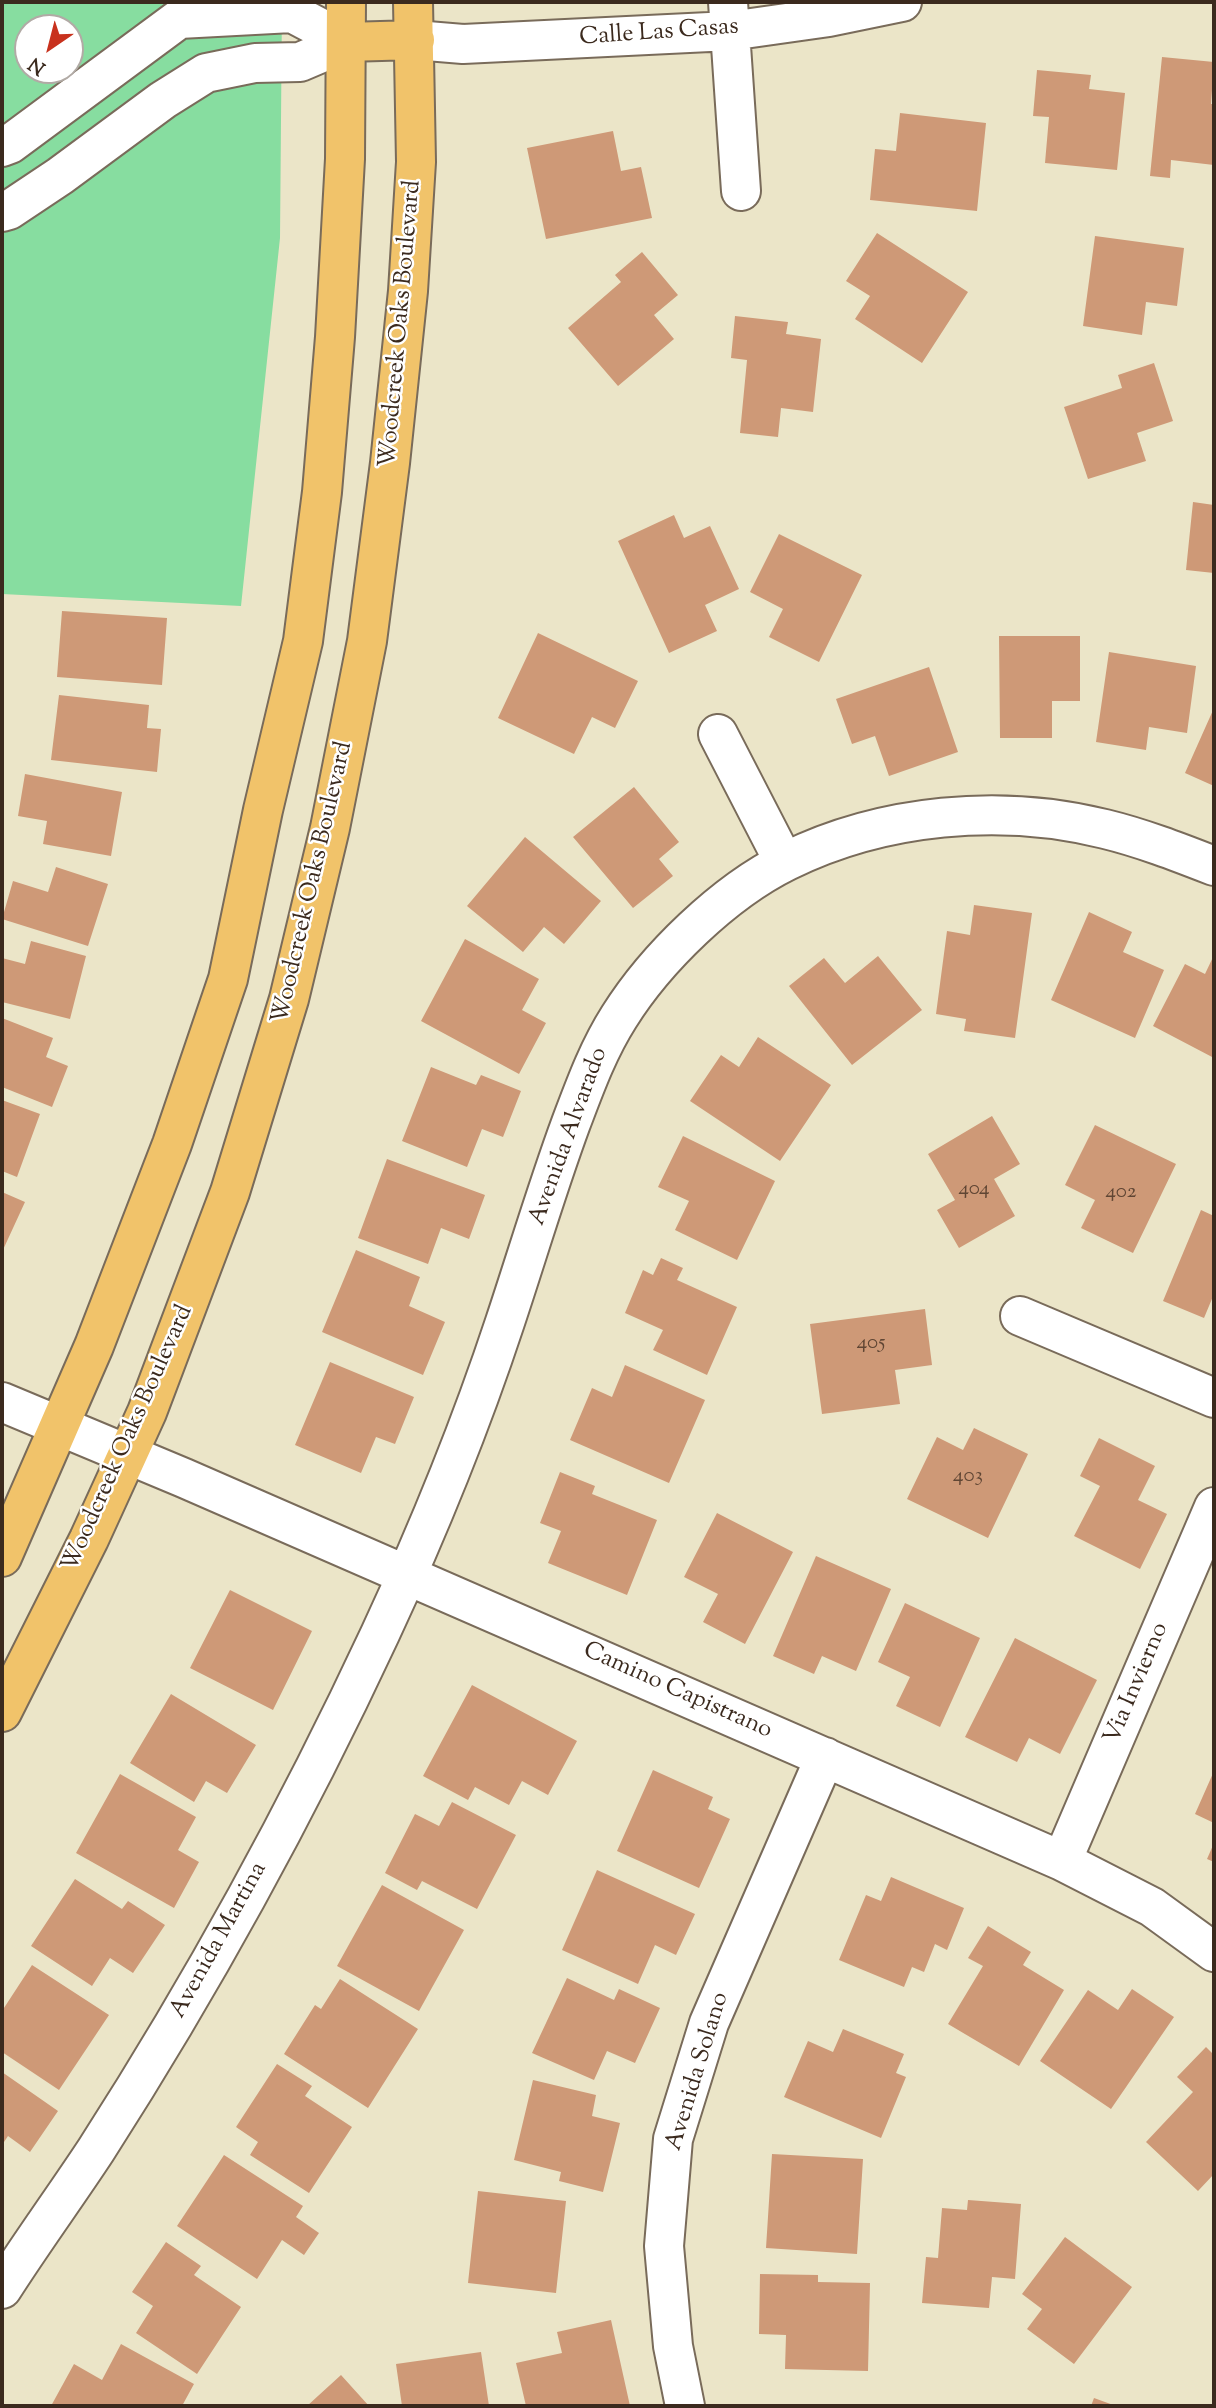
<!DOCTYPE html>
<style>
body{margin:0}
#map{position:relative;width:1216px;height:2408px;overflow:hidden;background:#ebe5c8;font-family:"Sorts Mill Goudy",serif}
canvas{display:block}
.frame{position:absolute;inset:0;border:4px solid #3b2a1e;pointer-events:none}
.north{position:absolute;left:14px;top:14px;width:70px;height:70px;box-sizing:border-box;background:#fff;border:2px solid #b1aaa5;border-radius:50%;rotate:215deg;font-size:19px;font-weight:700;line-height:28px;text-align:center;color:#3b2a1e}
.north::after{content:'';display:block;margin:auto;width:24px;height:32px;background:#c8321e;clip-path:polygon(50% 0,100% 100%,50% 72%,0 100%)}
</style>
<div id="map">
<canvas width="1216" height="2408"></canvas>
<div class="frame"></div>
<div class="north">N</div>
</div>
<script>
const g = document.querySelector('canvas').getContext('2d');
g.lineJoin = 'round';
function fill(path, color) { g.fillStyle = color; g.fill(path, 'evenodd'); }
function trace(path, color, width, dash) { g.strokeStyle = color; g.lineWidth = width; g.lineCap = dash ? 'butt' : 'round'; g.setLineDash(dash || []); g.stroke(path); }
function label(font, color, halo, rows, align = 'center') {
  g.font = font + ' "Sorts Mill Goudy",serif'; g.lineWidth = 5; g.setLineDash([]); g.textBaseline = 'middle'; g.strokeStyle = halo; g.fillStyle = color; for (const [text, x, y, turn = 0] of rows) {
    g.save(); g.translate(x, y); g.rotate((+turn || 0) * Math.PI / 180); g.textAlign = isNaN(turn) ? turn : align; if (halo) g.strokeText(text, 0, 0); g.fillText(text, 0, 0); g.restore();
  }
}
fill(new Path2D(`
 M2,2H282L280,238L241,606L2,594ZM28,28H70V70H28Z`), '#87dda0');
fill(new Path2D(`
 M1162,57L1214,62L1211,104H1214V165L1171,160L1170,178L1150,176Z
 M1037,70L1091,75L1089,89L1125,93L1117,170L1045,163L1049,117L1033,116Z
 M900,113L986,123L977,211L870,200L875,149L896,151Z
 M613,131L621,171L641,167L652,218L546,239L527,148Z
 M877,233L968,292L922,363L855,319L870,296L846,281Z
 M1095,236L1184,248L1177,306L1146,302L1142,335L1083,326Z
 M642,252L678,295L654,315L674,339L618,386L568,328L621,282L615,275Z
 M735,316L788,322L786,334L821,339L813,412L781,408L778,437L740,433L747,360L731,358Z
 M1154,363L1173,421L1137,433L1146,461L1088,479L1064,407L1122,388L1118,375Z
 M1193,502L1214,505V573L1186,570Z
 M674,515L684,538L710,526L739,589L705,605L717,631L669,653L618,541Z
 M779,534L862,575L819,662L769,637L783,609L750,592Z
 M62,611L167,618L162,685L57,677Z
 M538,633L638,681L615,728L592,717L574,754L498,718Z
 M999,636H1080V701H1052V738H1000Z
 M1109,652L1196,666L1187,733L1149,727L1146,750L1096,742Z
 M929,667L958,752L889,776L875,736L852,744L836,699Z
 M59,695L149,705L147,728L161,729L157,772L51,760Z
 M1214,708V786L1185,773Z
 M25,774L122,792L111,856L43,844L47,821L18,816Z
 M634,787L679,842L659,859L673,876L633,908L573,837Z
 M525,837L601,901L564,944L544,927L523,952L467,906Z
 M56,867L108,884L88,946L2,919L13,881L48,892Z
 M974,905L1032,913L1015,1038L964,1031L966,1019L936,1014L947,931L970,935Z
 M1089,912L1132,932L1123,952L1164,970L1135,1038L1051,1000Z
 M465,939L539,979L522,1010L546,1023L519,1074L421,1021Z
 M31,941L86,956L70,1019L2,1002V958L25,964Z
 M1214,955V1058L1153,1026L1185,964L1205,974Z
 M878,956L922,1010L852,1065L789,986L824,958L845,983Z
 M2,1018L53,1038L46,1057L68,1066L52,1107L2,1087Z
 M758,1037L831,1085L780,1161L690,1101L721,1055L739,1067Z
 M431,1067L476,1085L481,1075L521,1091L503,1137L482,1129L467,1167L402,1141Z
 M2,1100L40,1114L17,1177L2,1171Z
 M992,1116L1020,1164L994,1179L1015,1216L959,1248L937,1210L955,1200L928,1154Z
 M1095,1125L1176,1164L1133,1253L1081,1228L1095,1200L1065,1185Z
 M683,1136L775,1181L737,1260L675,1230L689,1201L658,1187Z
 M387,1159L485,1195L469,1239L441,1228L428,1264L358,1238Z
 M2,1192L25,1202L2,1252Z
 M1201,1210L1214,1216V1294L1204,1318L1163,1301Z
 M356,1250L420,1277L409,1306L445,1322L423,1375L322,1332Z
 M661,1258L683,1268L677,1280L737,1307L707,1375L653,1350L663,1330L625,1313L643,1270L653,1275Z
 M925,1309L932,1365L895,1370L900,1404L822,1414L810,1324Z
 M330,1362L414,1397L395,1444L376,1437L361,1473L295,1445Z
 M625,1365L705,1400L669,1483L570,1440L592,1388L612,1397Z
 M974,1428L1028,1454L988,1538L907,1499L937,1437L963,1450Z
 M1099,1438L1155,1466L1138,1500L1167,1514L1140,1569L1074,1536L1100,1486L1080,1476Z
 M560,1472L595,1486L592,1494L657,1520L627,1595L548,1563L561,1531L540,1523Z
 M717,1513L793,1552L745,1644L703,1622L718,1594L684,1577Z
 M816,1556L891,1589L856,1671L822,1656L814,1674L773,1656Z
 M230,1590L312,1631L273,1710L190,1668Z
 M905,1603L980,1638L940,1727L896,1706L910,1677L878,1662Z
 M1015,1638L1097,1680L1060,1754L1029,1738L1017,1762L965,1737Z
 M472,1685L577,1741L548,1795L522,1781L509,1805L475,1787L468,1800L423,1776Z
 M171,1694L256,1745L227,1793L206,1781L194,1802L130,1763Z
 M653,1770L713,1797L708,1809L730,1819L699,1888L617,1851Z
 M1214,1771V1823L1195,1814Z
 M120,1774L196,1817L178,1850L199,1862L174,1908L76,1853Z
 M452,1802L516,1835L477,1909L422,1881L417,1890L385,1873L415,1814L439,1826Z
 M1214,1843V1862L1207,1859Z
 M597,1870L695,1914L676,1955L655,1945L638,1984L562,1950Z
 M891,1877L964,1908L947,1950L935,1944L924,1972L912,1967L904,1987L839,1960L866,1895L881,1901Z
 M75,1879L122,1909L128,1901L165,1925L133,1973L110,1958L92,1986L31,1946Z
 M382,1885L464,1930L419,2011L337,1966Z
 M988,1926L1031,1952L1023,1965L1064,1990L1019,2066L948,2024L983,1966L968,1958Z
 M32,1965L109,2015L59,2090L2,2052V2011Z
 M567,1978L614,2000L619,1989L660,2008L635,2063L607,2051L594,2080L532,2053Z
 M340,1979L418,2029L368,2108L284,2054L315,2005L321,2009Z
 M1132,1989L1174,2017L1111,2109L1040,2061L1088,1990L1118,2010Z
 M843,2029L904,2054L896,2073L906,2077L881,2138L784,2097L808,2041L833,2052Z
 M1206,2047L1214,2055V2174L1198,2191L1146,2142L1193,2092L1177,2077Z
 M277,2064L312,2086L305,2096L352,2127L309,2193L250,2155L258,2142L236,2127Z
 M2,2072L58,2111L30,2152L8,2136L2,2145Z
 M533,2080L596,2095L592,2116L620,2123L603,2192L559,2181L561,2172L514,2160Z
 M772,2154L863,2159L857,2254L766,2248Z
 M224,2155L303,2206L296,2217L319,2233L304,2255L282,2240L257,2279L177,2226Z
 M478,2191L566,2201L556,2293L468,2283Z
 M968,2200L1021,2204L1015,2279L992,2277L989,2308L922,2303L926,2257L938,2258L942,2208L967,2210Z
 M1065,2237L1132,2287L1074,2364L1027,2329L1042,2309L1022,2294Z
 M166,2242L201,2266L194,2275L241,2307L197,2374L136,2333L153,2306L132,2292Z
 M760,2274L818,2275V2282L870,2283L868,2371L785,2369L786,2335L759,2334Z
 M611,2320L630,2406H526L516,2363L562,2353L557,2332Z
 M121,2344L194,2384L182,2406H51L74,2364L102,2380Z
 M481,2352L489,2406H402L396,2364Z
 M341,2375L369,2406H307Z
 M1094,2398L1116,2406H1091Z`), '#ce9977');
const minor = new Path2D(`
 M728,2L741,191
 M415,40L463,44L730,31L829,17L902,2
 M2,147L10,144L179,19L292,13L347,42
 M2,212L9,210L60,176L163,100L206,73L255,63L300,62L347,42
 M718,734L784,862
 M1020,1316L1214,1398
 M2,1402L184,1478L1062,1861L1152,1907L1214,1952
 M1062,1861L1214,1507
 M2,2289C32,2242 65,2197 96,2150C202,1985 297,1812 380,1634C427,1533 470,1428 505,1322C527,1256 547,1188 571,1123C585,1086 598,1050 619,1017C656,958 724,892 787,861C882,814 1001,803 1105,829C1142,838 1178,852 1214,866
 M685,2406L673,2346L664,2246L673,2139L709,2023L825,1757`);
const major = new Path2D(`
 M347,42L415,40
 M2,1557L94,1346L172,1144L228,979L263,810L303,641L322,492L335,337L345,159L346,2
 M2,1712L89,1539L147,1412L230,1192L289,999L330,828L367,641L390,463L408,291L416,162L413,2`);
trace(minor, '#796b5a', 42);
trace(major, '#796b5a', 42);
trace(minor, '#fff', 38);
trace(major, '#f1c36a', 38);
label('21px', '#604634', null, [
 ["404",974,1190],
 ["402",1121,1193],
 ["405",871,1344],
 ["403",968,1477]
]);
label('24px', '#3b2a1e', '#fff', [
 ["Calle Las Casas",659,34,-4],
 ["Woodcreek Oaks Boulevard",402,324,-85],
 ["Woodcreek Oaks Boulevard",314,883,-77],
 ["Avenida Alvarado",570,1137,-70],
 ["Woodcreek Oaks Boulevard",129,1439,-66],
 ["Via Invierno",1138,1684,-67],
 ["Camino Capistrano",677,1692,24],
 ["Avenida Martina",220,1941,-61],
 ["Avenida Solano",699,2072,-73]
]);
</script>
